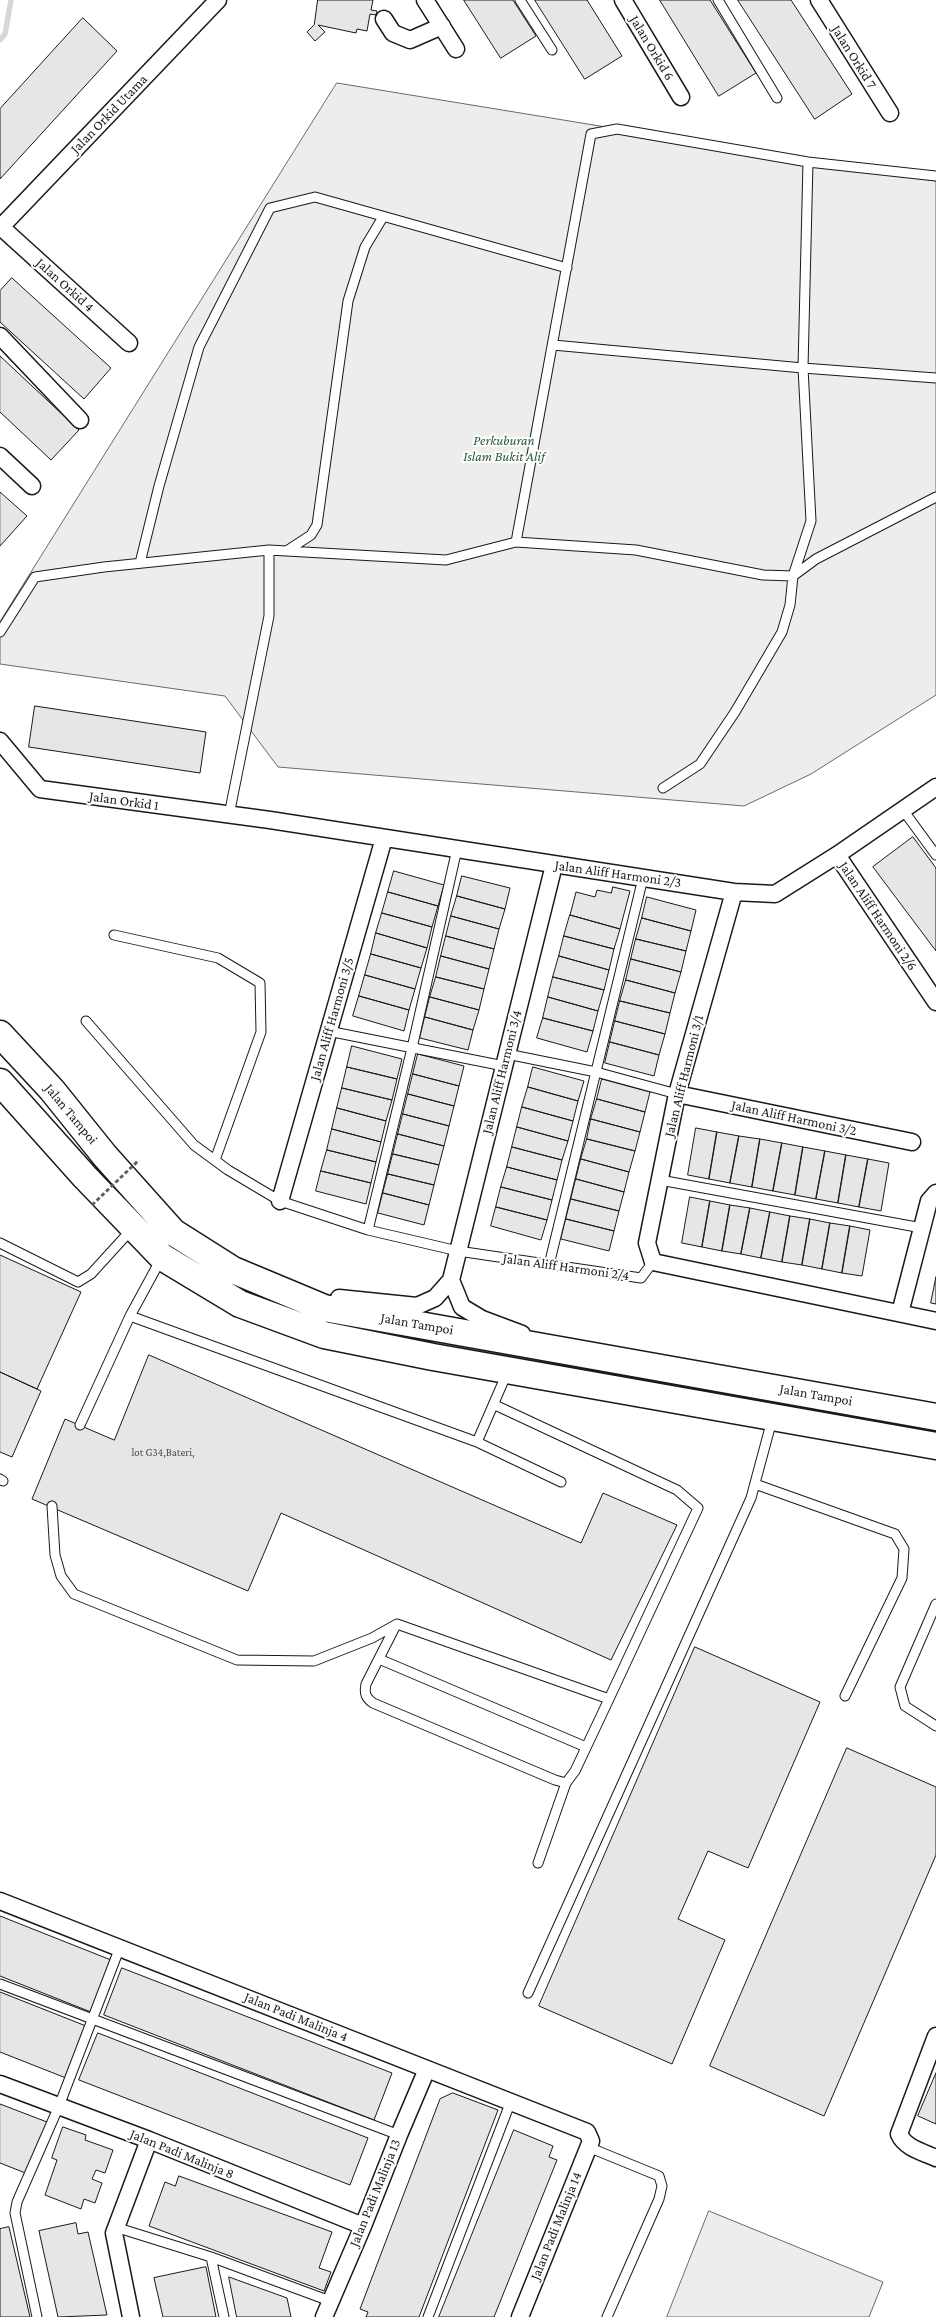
<!DOCTYPE html>
<style>
body{margin:0}
canvas{display:block;background:#fff}
</style>
<canvas width="936" height="2317"></canvas>
<script>
const g = document.querySelector('canvas').getContext('2d');
g.lineJoin = 'round';
function fill(path, color) { g.fillStyle = color; g.fill(path, 'evenodd'); }
function trace(path, color, width, dash) { g.strokeStyle = color; g.lineWidth = width; g.lineCap = dash ? 'butt' : 'round'; g.setLineDash(dash || []); g.stroke(path); }
function label(font, color, halo, rows, align = 'center') {
  g.font = font + ' "Crimson Pro",serif'; g.lineWidth = 4; g.setLineDash([]); g.textBaseline = 'middle'; g.strokeStyle = halo; g.fillStyle = color; for (const [text, x, y, turn = 0] of rows) {
    g.save(); g.translate(x, y); g.rotate((+turn || 0) * Math.PI / 180); g.textAlign = isNaN(turn) ? turn : align; if (halo) g.strokeText(text, 0, 0); g.fillText(text, 0, 0); g.restore();
  }
}
const built = new Path2D(`
 M337,83L936,181V695L811,774L744,806L278,767L225,696L0,664V622Z
 M709,2211L883,2282L869,2317H667Z`);
fill(built, '#ededed');
trace(built, '#6a6a6a', 1);
trace(new Path2D(`
 M0,40L5,34L11,0`), '#d7d7d7', 5.5);
const building = new Path2D(`
 M318,0H373L371,10L377,11L376,15L370,14L367,31L357,29L356,33L318,25L325,32L315,41L307,32L314,25Z
 M464,0H513L536,36L501,58Z
 M535,0H587L622,56L585,79Z
 M660,0H710L756,73L719,96Z
 M738,0H791L852,94L815,119Z
 M83,18L117,51L0,179V109Z
 M12,278L111,368L84,399L0,322V291Z
 M0,356L79,430L51,460L0,412Z
 M0,492L27,516L0,546Z
 M35,706L206,732L200,773L29,747Z
 M913,837L936,868V951L873,867Z
 M394,871L444,885L438,906L388,892Z
 M462,876L510,888L505,909L457,896Z
 M613,887L630,891L620,929L570,915L576,892L595,897L597,890L611,893Z
 M388,892L438,906L432,927L382,913Z
 M457,896L505,909L499,929L451,916Z
 M647,897L696,910L691,931L642,918Z
 M382,913L432,927L427,948L376,933Z
 M570,915L620,929L614,949L564,936Z
 M451,916L499,929L494,949L446,936Z
 M642,918L691,931L686,951L636,939Z
 M376,933L427,948L421,968L371,954Z
 M446,936L494,949L489,969L441,956Z
 M564,936L614,949L609,970L559,956Z
 M636,939L686,951L681,972L631,959Z
 M371,954L421,968L415,989L365,975Z
 M441,956L489,969L484,989L436,977Z
 M559,956L609,970L604,990L553,977Z
 M631,959L681,972L675,993L626,980Z
 M365,975L415,989L409,1010L359,996Z
 M436,977L484,989L479,1010L430,997Z
 M553,977L604,990L598,1011L548,997Z
 M626,980L675,993L670,1013L620,1001Z
 M359,996L409,1010L404,1031L353,1016Z
 M430,997L479,1010L473,1030L425,1017Z
 M548,997L598,1011L593,1031L543,1018Z
 M620,1001L670,1013L665,1034L615,1021Z
 M425,1017L473,1030L468,1050L420,1038Z
 M543,1018L593,1031L587,1052L537,1038Z
 M615,1021L665,1034L659,1055L610,1042Z
 M610,1042L659,1055L654,1076L605,1063Z
 M352,1046L402,1059L397,1079L347,1067Z
 M418,1054L464,1066L459,1086L413,1074Z
 M347,1067L397,1079L392,1100L342,1088Z
 M533,1067L584,1081L578,1101L528,1087Z
 M413,1074L459,1086L454,1106L408,1094Z
 M602,1079L650,1092L645,1112L597,1099Z
 M528,1087L578,1101L573,1121L522,1107Z
 M342,1088L392,1100L386,1121L337,1108Z
 M408,1094L454,1106L449,1126L403,1114Z
 M597,1099L645,1112L640,1132L591,1119Z
 M522,1107L573,1121L568,1141L517,1127Z
 M337,1108L386,1121L381,1142L332,1129Z
 M403,1114L449,1126L444,1146L398,1134Z
 M591,1119L640,1132L635,1151L587,1139Z
 M517,1127L568,1141L562,1160L512,1147Z
 M696,1128L717,1132L709,1179L688,1175Z
 M332,1129L381,1142L376,1162L327,1150Z
 M717,1132L739,1136L730,1183L709,1179Z
 M398,1134L444,1146L439,1165L393,1154Z
 M739,1136L760,1139L752,1187L730,1183Z
 M587,1139L635,1151L629,1172L581,1159Z
 M760,1139L782,1143L773,1191L752,1187Z
 M782,1143L803,1147L795,1195L773,1191Z
 M512,1147L562,1160L557,1180L507,1167Z
 M803,1147L825,1151L816,1199L795,1195Z
 M327,1150L376,1162L371,1183L321,1171Z
 M825,1151L846,1155L838,1203L816,1199Z
 M393,1154L439,1165L434,1185L388,1174Z
 M846,1155L868,1159L859,1207L838,1203Z
 M581,1159L629,1172L624,1192L576,1179Z
 M868,1159L889,1163L881,1211L859,1207Z
 M507,1167L557,1180L552,1200L501,1187Z
 M321,1171L371,1183L366,1204L316,1191Z
 M388,1174L434,1185L429,1205L383,1193Z
 M576,1179L624,1192L619,1211L571,1199Z
 M501,1187L552,1200L547,1220L496,1207Z
 M383,1193L429,1205L424,1225L378,1213Z
 M690,1197L710,1201L702,1247L682,1243Z
 M571,1199L619,1211L614,1231L566,1219Z
 M710,1201L730,1205L722,1251L702,1247Z
 M730,1205L750,1208L741,1254L722,1251Z
 M496,1207L547,1220L541,1240L491,1226Z
 M750,1208L770,1212L761,1258L741,1254Z
 M770,1212L790,1216L782,1262L761,1258Z
 M790,1216L810,1219L802,1265L782,1262Z
 M566,1219L614,1231L609,1251L561,1239Z
 M810,1219L830,1223L822,1269L802,1265Z
 M830,1223L850,1226L842,1273L822,1269Z
 M850,1226L870,1230L862,1276L842,1273Z
 M0,1255L81,1292L37,1389L0,1372Z
 M936,1277V1304L931,1303Z
 M149,1355L581,1543L603,1493L677,1525L611,1660L281,1513L248,1591L32,1499L65,1419L114,1440Z
 M0,1372L41,1391L12,1457L0,1452Z
 M695,1647L820,1702L748,1868L708,1851L678,1919L725,1940L672,2064L539,2006Z
 M847,1748L936,1787V1855L824,2116L710,2066Z
 M0,1916L111,1960L91,2012L0,1976Z
 M122,1968L392,2073L374,2120L104,2015Z
 M0,1992L86,2026L66,2078L0,2052Z
 M98,2033L368,2138L350,2185L79,2080Z
 M936,2073V2124L918,2116Z
 M453,2093L498,2110L419,2317H366L368,2312L360,2309L440,2099Z
 M0,2104L47,2122L28,2174L0,2163Z
 M63,2127L86,2135L85,2140L113,2150L105,2173L96,2170L92,2179L102,2183L95,2203L84,2199L81,2209L45,2195L57,2160L52,2158Z
 M514,2130L553,2146L549,2157L557,2160L494,2317H439Z
 M179,2176L332,2232L319,2268L331,2272L324,2291L149,2226L165,2182L175,2186Z
 M76,2223L78,2234L88,2232L107,2315L58,2317L39,2231Z
 M9,2227L30,2317H0V2229Z
 M206,2267L216,2317H163L154,2278Z
 M229,2277L287,2298L291,2317H237Z`);
fill(building, '#e6e6e6');
trace(building, '#1a1a1a', 1);
const lane = new Path2D(`
 M520,0L552,50
 M718,0L777,98
 M553,345L803,368L936,378
 M516,542L591,134L617,129L808,162L936,176
 M288,550L311,535L317,525L348,301L365,247L383,217
 M140,563L159,486L199,347L270,208L315,197L567,268
 M0,632L35,577L104,567L269,550L446,560L516,542L636,550L763,575L793,576L816,559L936,497
 M663,788L700,764L735,712L782,632L790,605L793,576L811,521L803,368L808,162
 M903,810L936,855
 M229,815L269,616V550
 M114,935L218,958L260,983L261,1032L215,1160
 M86,1021L194,1145L228,1170L280,1201L368,1230L458,1251L641,1278L653,1262
 M328,1031L504,1066
 M507,1054L596,1072L677,1094
 M660,1180L922,1228
 M368,1230L412,1048L457,849
 M0,1243L78,1282L91,1274L132,1229
 M549,1265L643,878
 M130,1316L477,1442L507,1373
 M80,1425L130,1316L161,1259
 M477,1442L561,1482
 M0,1479L3,1481
 M755,1484L895,1534L904,1549L902,1578L845,1696
 M52,1506L55,1555L61,1576L74,1594L237,1660L314,1661L372,1638L397,1624L609,1699L698,1508L677,1490L495,1405
 M936,1604L900,1687L905,1706L936,1726
 M396,1625L366,1684C364,1694 366,1698 373,1703L555,1780L566,1783L575,1771L609,1699
 M379,1659L586,1747
 M538,1863L566,1783
 M0,1984L399,2135
 M528,1993L751,1498L772,1420
 M588,2147L659,2176L662,2186L659,2199L607,2317
 M115,2227L211,2257L330,2301
 M211,2257L224,2317
 M37,2317L15,2213L17,2202L59,2106L120,1947
 M428,2317L511,2101`);
const street = new Path2D(`
 M425,0L456,49
 M623,0L681,97
 M819,0L890,113
 M384,19L393,33L410,40L442,26
 M1,227L129,343
 M0,228L218,0
 M0,336L80,420
 M0,456L32,486
 M0,741L40,789L270,820L734,892L775,894L837,855L936,787
 M837,855L936,1002
 M734,892L677,1094L647,1243L653,1262L936,1321
 M677,1094L912,1142
 M280,1201L384,838
 M451,1280L462,1307L482,1319L522,1334
 M339,1298L417,1306L435,1298L451,1280L554,865
 M900,1313L929,1201L936,1193
 M0,1901L587,2132L591,2141L520,2317
 M936,2036L899,2134C905,2148 923,2152 936,2158
 M0,2084L149,2140L363,2226
 M131,2317L114,2233L149,2140
 M324,2317L363,2226L399,2135L427,2069`);
const primary = new Path2D(`
 M0,1034L52,1090L105,1156L173,1232L233,1270L324,1308L936,1417
 M0,1082L85,1177L162,1257L240,1304L324,1335L433,1357L936,1446`);
trace(lane, '#1a1a1a', 11);
trace(street, '#1a1a1a', 19);
trace(primary, '#1a1a1a', 29);
trace(lane, '#fff', 9);
trace(street, '#fff', 16);
trace(primary, '#fff', 26);
trace(new Path2D(`
 M92,1205L139,1160`), '#5f5f5f', 3, [4, 2.5]);
label('11px', '#4d4d4d', null, [
 ["lot G34,Bateri,",163,1453]
]);
label('14px', '#1a1a1a', '#fff', [
 ["Jalan Orkid 6",652,48,59],
 ["Jalan Orkid 7",854,57,58],
 ["Jalan Orkid Utama",109,114,-46],
 ["Jalan Orkid 4",65,285,42],
 ["Jalan Orkid 1",124,801,8],
 ["Jalan Aliff Harmoni 2/3",618,874,8],
 ["Jalan Aliff Harmoni 2/6",878,916,56],
 ["Jalan Aliff Harmoni 3/5",332,1019,-74],
 ["Jalan Aliff Harmoni 3/4",502,1072,-76],
 ["Jalan Aliff Harmoni 3/1",684,1076,-76],
 ["Jalan Tampoi",71,1114,50],
 ["Jalan Aliff Harmoni 3/2",794,1118,12],
 ["Jalan Aliff Harmoni 2/4",566,1267,8],
 ["Jalan Tampoi",417,1324,10],
 ["Jalan Tampoi",816,1395,10],
 ["Jalan Padi Malinja 4",296,2017,22],
 ["Jalan Padi Malinja 8",182,2154,22],
 ["Jalan Padi Malinja 13",375,2193,-68],
 ["Jalan Padi Malinja 14",556,2226,-68]
]);
label('italic 14px', '#2b5a34', '#fff', [
 ["Perkuburan",504,441],
 ["Islam Bukit Alif",504,457]
]);
</script>
